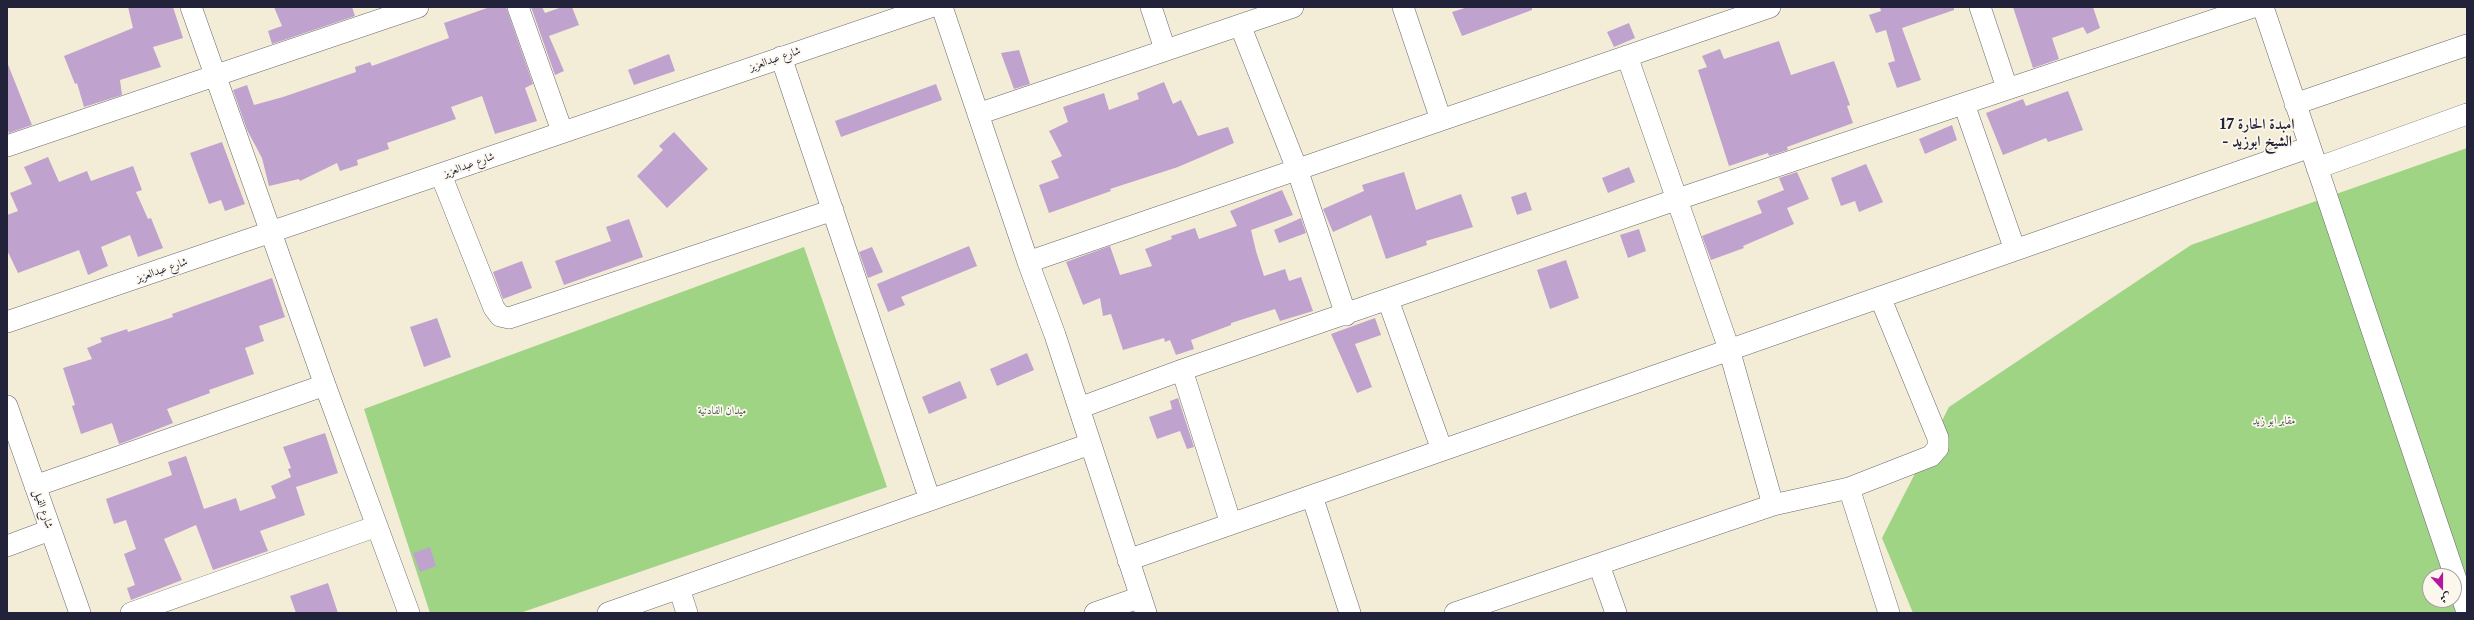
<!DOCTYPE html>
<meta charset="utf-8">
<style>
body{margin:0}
#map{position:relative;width:2474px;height:620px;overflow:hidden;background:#f3ecd6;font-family:"Libre Caslon Text",Amiri,serif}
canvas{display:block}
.frame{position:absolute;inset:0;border:8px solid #22223b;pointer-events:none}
.north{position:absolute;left:2422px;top:568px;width:40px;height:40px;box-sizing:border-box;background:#fbf7ec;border:1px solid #a4a2a5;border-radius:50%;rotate:159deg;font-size:11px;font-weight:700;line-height:16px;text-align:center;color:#22223b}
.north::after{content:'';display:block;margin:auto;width:14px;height:18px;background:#b5179e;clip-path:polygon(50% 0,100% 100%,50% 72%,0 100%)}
</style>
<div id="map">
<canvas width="2474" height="620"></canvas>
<div class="frame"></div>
<div class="north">ش</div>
</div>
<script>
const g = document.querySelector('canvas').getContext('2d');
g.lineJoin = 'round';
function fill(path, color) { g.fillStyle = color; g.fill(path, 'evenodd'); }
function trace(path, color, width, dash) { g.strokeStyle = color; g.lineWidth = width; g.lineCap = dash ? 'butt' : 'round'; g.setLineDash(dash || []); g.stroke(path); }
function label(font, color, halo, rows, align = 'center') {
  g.font = font + ' "Libre Caslon Text",Amiri,serif'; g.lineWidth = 3.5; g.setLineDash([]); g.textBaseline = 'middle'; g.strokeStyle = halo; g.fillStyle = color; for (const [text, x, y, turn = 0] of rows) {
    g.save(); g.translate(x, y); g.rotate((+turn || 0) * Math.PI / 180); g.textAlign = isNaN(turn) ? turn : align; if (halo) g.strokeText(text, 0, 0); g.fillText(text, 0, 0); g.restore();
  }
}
fill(new Path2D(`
 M2467,148V613H1913L1882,538L1949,407L2191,245ZM2430,576H2454V600H2430Z
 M804,247L887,487L520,613H430L364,409Z`), '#9fd485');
fill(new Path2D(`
 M128,7H173L183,38L153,47L161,67L120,80L122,95L84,107L77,83L75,84L64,56L133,28Z
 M274,7H352L355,16L272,44L268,31L282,26Z
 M490,7H506L533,84L525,88L537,121L495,134L482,96L451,107L456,119L387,143L389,149L357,160L358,165L340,171L337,163L300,181L299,179L269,186L262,158L247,130L233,90L247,85L254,105L283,97L356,72L355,67L370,62L372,66L449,38L444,23Z
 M531,7H542L545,13L562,7H572L579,25L549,36L564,71L555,75Z
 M1468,7H1532V10L1462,36L1452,12Z
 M1880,7H1954V10L1902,28L1921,80L1897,88L1888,63L1895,61L1886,30L1876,33L1869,15L1881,11Z
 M2013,7H2093L2100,28L2087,34L2083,27L2052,38L2059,59L2033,68Z
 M1629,23L1635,38L1614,47L1607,32Z
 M1779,41L1791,75L1834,61L1850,105L1847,106L1853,123L1787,147L1788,150L1769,156L1768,153L1729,166L1698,70L1707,67L1702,56L1720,49L1724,59Z
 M1019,50L1030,84L1014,89L1001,53Z
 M669,54L675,71L634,85L628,70Z
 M7,62L32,125L9,133L7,128Z
 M1164,82L1173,104L1181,100L1198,136L1228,127L1234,143L1178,167L1110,189L1111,191L1049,213L1039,185L1059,178L1051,161L1062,156L1049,131L1068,122L1063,107L1104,93L1109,110L1139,99L1137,93Z
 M936,84L942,100L841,137L835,121Z
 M2068,91L2083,130L2048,142L2046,138L2003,155L1986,113L2023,99L2026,106Z
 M1952,125L1957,140L1925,154L1919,139Z
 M674,132L708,169L667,208L637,176L663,150L659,146Z
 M222,142L245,204L225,211L221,200L209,204L190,153Z
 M48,157L59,182L87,171L91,181L133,166L142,190L136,192L148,219L151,218L163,248L138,257L130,235L101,247L108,266L88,275L79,250L18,273L7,250V215L18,211L10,193L32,184L24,167Z
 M1866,164L1883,202L1859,212L1855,201L1841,206L1831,178Z
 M1629,167L1635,182L1608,193L1602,178Z
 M1404,172L1416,210L1461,194L1473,227L1426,241L1427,245L1386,259L1371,215L1333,232L1323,209L1364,191L1362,185Z
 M1797,172L1809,199L1787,208L1794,224L1743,246L1744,248L1711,260L1702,236L1762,213L1757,201L1784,190L1779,178Z
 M1282,190L1293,215L1251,230L1256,251L1264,276L1285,269L1289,281L1301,277L1313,311L1280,321L1275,309L1231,323V325L1191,340L1194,349L1176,355L1170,340L1165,342L1164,338L1123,350L1111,314L1103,316L1100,298L1083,305L1066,262L1110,246L1120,275L1152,266L1145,249L1172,239L1171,236L1195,228L1199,239L1237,226L1230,211Z
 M1526,192L1532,210L1517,215L1511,197Z
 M1301,218L1306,233L1279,243L1274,230Z
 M629,219L643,257L564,285L555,261L611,241L606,227Z
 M1639,229L1646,251L1628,258L1620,235Z
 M969,246L977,266L901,297L905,305L888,312L877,284Z
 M872,247L883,272L868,278L859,252Z
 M1566,260L1579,298L1550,309L1537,270Z
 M522,261L532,288L503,299L493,272Z
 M272,278L285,317L259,326L264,341L245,348L254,374L209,390L210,393L167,409L173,423L125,442L119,444L112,423L81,434L72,406L75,405L63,368L92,359L87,348L102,342L100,338L127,329L128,332L173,317L172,314Z
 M437,318L451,357L424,367L410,327Z
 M1375,318L1381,335L1355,344L1372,387L1357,393L1331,334Z
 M1027,353L1034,370L997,386L990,369Z
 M960,381L967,398L929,414L922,397Z
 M1178,398L1194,447L1187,449L1180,431L1157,439L1149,417L1172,409L1170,401Z
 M325,433L338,473L296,487L305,515L260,531L268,551L213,570L196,525L164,539L182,580L131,600L127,588L135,585L124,554L136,549L126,520L114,524L106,499L172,475L168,462L186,456L204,509L236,498L240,511L276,498L271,486L291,477L288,469L291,468L283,447Z
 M430,547L436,566L420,572L413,553Z
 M328,583L338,613H296L290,596Z`), '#c0a2cf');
const street = new Path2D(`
 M191,7L325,385L409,613
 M518,7L562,131
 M942,7L1028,262L1055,335L1146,613
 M1151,7L1165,49
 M1403,7L1441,120
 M1980,7L2007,88
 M2263,7L2467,612
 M1240,25L1297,169L1346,315
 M1627,56L1729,349L1773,505
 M781,57L930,500
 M1964,104L2015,250
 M2295,104L2467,45
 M978,114L1293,7
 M7,146L418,7
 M2317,168L2467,114
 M441,175L494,308L500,316L509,318L833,210
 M1028,262L1770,7
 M1388,300L1442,450
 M7,322L930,7
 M1182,370L1231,524
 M7,406L80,613
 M1079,408L1182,370L1678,199L2253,7
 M35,486L325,385
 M1849,488L1889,613
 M1312,496L1350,613
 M7,546L50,530
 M1128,560L2310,147
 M1599,565L1616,613
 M679,588L687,613
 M131,613L377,526
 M608,613L1090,444
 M1095,613L1141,597
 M1455,613L1773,505L1849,488L1931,456L1938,448V438L1880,297`);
trace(street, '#6b6971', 22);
trace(street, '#fff', 21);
label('11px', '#22223b', '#fbf7ec', [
 ["شارع عبدالعزيز",775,59,-19],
 ["شارع عبدالعزيز",469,165,-20],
 ["شارع عبدالعزيز",162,270,-19],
 ["شارع الفيل",43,509,71]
]);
label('11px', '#485751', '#fbf7ec', [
 ["ميدان الفادنية",722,411],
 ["مقابر ابو زيد",2274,421]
]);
label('bold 15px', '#22223b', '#fbf7ec', [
 ["امبدة الحارة 17",2257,125],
 ["- الشيخ ابوزيد",2257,142]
]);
</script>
